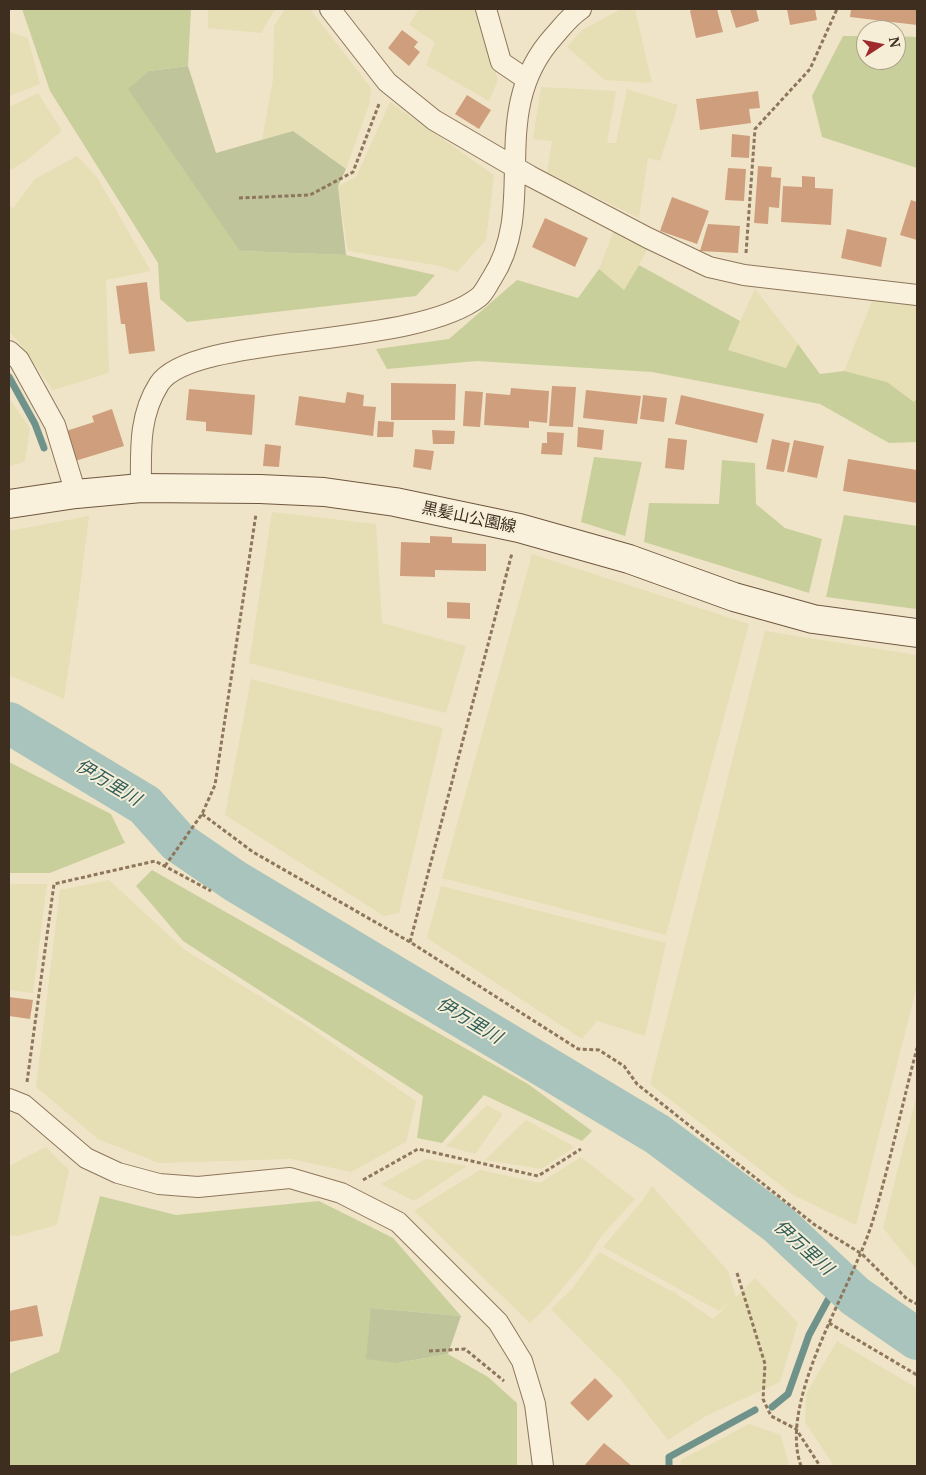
<!DOCTYPE html>
<meta charset="utf-8">
<style>
body{margin:0}
#map{position:relative;width:926px;height:1475px;overflow:hidden;background:#f0e4c8;font-family:"PT Serif",serif}
canvas{display:block}
.frame{position:absolute;inset:0;border:10px solid #3d2e20;pointer-events:none}
.north{position:absolute;left:856px;top:20px;width:50px;height:50px;box-sizing:border-box;background:#f7eed8;border:1px solid #ada18e;border-radius:50%;rotate:79deg;font-size:14px;font-weight:700;line-height:20px;text-align:center;color:#3d2e20}
.north::after{content:'';display:block;margin:auto;width:18px;height:22px;background:#9e2a2b;clip-path:polygon(50% 0,100% 100%,50% 72%,0 100%)}
</style>
<div id="map">
<canvas width="926" height="1475"></canvas>
<div class="frame"></div>
<div class="north">N</div>
</div>
<script>
const g = document.querySelector('canvas').getContext('2d');
g.lineJoin = 'round';
function fill(path, color) { g.fillStyle = color; g.fill(path, 'evenodd'); }
function trace(path, color, width, dash) { g.strokeStyle = color; g.lineWidth = width; g.lineCap = dash ? 'butt' : 'round'; g.setLineDash(dash || []); g.stroke(path); }
function label(font, color, halo, rows, align = 'center') {
  g.font = font + ' "PT Serif","Noto Sans JP",serif'; g.lineWidth = 4; g.setLineDash([]); g.textBaseline = 'middle'; g.strokeStyle = halo; g.fillStyle = color; for (const [text, x, y, turn = 0] of rows) {
    g.save(); g.translate(x, y); g.rotate((+turn || 0) * Math.PI / 180); g.textAlign = isNaN(turn) ? turn : align; if (halo) g.strokeText(text, 0, 0); g.fillText(text, 0, 0); g.restore();
  }
}
fill(new Path2D(`
 M208,9H275L261,33L208,28Z
 M285,9H310L371,88L369,105L346,169L293,131L262,140L273,79L274,26Z
 M419,9H476L498,80L489,101L426,65L435,42L409,25Z
 M621,9H635L652,83L605,80L567,47L582,30Z
 M9,32L28,38L40,84L9,96Z
 M541,87L616,91L607,143H616L627,89L678,105L660,161L648,158L639,218L547,173L552,141L533,139Z
 M38,93L62,131L27,160L9,171V107Z
 M390,102L494,175L486,240L457,272L440,266L348,251L338,186L356,177Z
 M77,156L97,177L151,271L106,280L109,373L53,390L17,340L9,332V206L13,208L35,179Z
 M614,230L648,249L624,290L599,269Z
 M755,289L798,344L786,368L727,350Z
 M872,301L917,305V397L914,402L887,382L844,371Z
 M9,398L30,428L25,461L9,467Z
 M272,512L376,524L382,623L466,646L446,713L249,663Z
 M89,516L78,603L64,699L9,675V531Z
 M532,554L749,624L666,935L442,878Z
 M765,631L917,655V986L856,1225L793,1195L650,1084Z
 M251,679L443,728L399,913L384,916L225,815Z
 M109,880L185,950L303,1023L416,1101L406,1142L351,1172L291,1159L159,1163L98,1139L36,1087L60,890Z
 M9,884H47L33,993L9,990Z
 M441,886L666,943L645,1036L597,1021L582,1039L427,938Z
 M917,1093V1270L883,1228Z
 M487,1105L503,1114L475,1154L446,1146Z
 M526,1120L575,1147L541,1169L485,1160Z
 M46,1147L69,1170L57,1225L17,1236L9,1235V1166Z
 M581,1157L635,1199L600,1238L587,1259L551,1302L530,1323L414,1211L480,1170L540,1183Z
 M426,1159L467,1166L414,1201L381,1184Z
 M652,1186L728,1271L736,1297L755,1278L798,1323L780,1382L706,1416L668,1440L621,1380L551,1309L572,1289L599,1252L675,1293L713,1319L733,1299L719,1311L603,1247L643,1200Z
 M837,1341L917,1388V1466H834L805,1422L806,1394Z
 M749,1424L781,1435L789,1466H681V1460Z`), '#e6deb5');
fill(new Path2D(`
 M22,9H191L188,66L149,71L240,251L346,255L435,275L416,296L187,322L160,299L158,263L50,91Z
 M843,36H866V60H896V36L917,37V168L822,137L812,96Z
 M639,265L740,321L728,350L786,368L798,344L820,374L844,371L887,382L914,402L917,397V442L889,443L820,404L652,372L477,361L387,369L376,349L449,339L517,280L578,298L599,269L624,290Z
 M594,457L642,462L625,536L581,522Z
 M722,460L755,463L756,504L785,528L822,539L809,593L644,542L649,503L719,504Z
 M844,515L917,526L916,609L826,597Z
 M9,762L111,814L125,843L50,873H9Z
 M152,870L528,1084L592,1131L582,1141L484,1095L442,1143L417,1138L423,1096L183,941L136,886Z
 M100,1196L176,1215L319,1201L393,1238L461,1316L371,1308L397,1363L448,1354L488,1377L517,1403V1466H9V1374L59,1352Z`), '#c9cf9b');
fill(new Path2D(`
 M188,66L216,153L293,131L346,169L338,186L346,255L240,251L128,89L149,71Z
 M371,1308L461,1316L448,1354L397,1363L366,1359Z`), '#bfc49a');
trace(new Path2D(`
 M9,377L35,424L44,448
 M772,1407L788,1394L809,1335L829,1298L855,1296
 M669,1466V1457L755,1410`), '#6f938a', 7);
trace(new Path2D(`
 M9,723L145,805L178,842L235,881L657,1134L778,1224L855,1296L917,1339`), '#a9c4bc', 42);
fill(new Path2D(`
 M693,9H717L723,32L696,38L690,11Z
 M730,9H756L759,21L736,28Z
 M787,9H815L817,20L790,25Z
 M851,9H917V25L850,17Z
 M402,30L418,42L414,47L420,52L409,66L388,48Z
 M758,91L760,108L749,109L751,123L700,130L696,99Z
 M467,95L491,110L479,129L455,114Z
 M732,134L750,136L749,158L731,157Z
 M758,166L772,167L771,177L781,178L779,208L769,207L768,224L754,223Z
 M728,168L746,169L744,201L725,200Z
 M802,176L815,177V188L833,189L831,225L781,222L783,186L802,187Z
 M672,197L709,211L697,244L660,231Z
 M911,200L917,202V240L900,235Z
 M545,218L588,238L575,267L532,247Z
 M708,224L740,226L738,253L700,251Z
 M847,229L887,238L881,267L841,258Z
 M147,282L155,351L129,354L125,324H121L116,286Z
 M391,383L456,384L455,420H391Z
 M552,386L576,387L573,427L549,426Z
 M511,388L549,391L547,423L529,421V428L484,425L486,393L510,395Z
 M189,389L255,395L252,435L206,431V422L186,420Z
 M586,390L641,396L637,424L583,418Z
 M465,391L483,392L480,427L463,426Z
 M347,392L364,395L363,406L376,407L373,436L295,425L299,396L345,403Z
 M643,395L667,398L664,422L640,419Z
 M681,395L764,414L757,443L675,424Z
 M112,409L124,446L75,461L66,431L94,422L92,416Z
 M378,421L394,422L393,437H377Z
 M578,427L604,430L602,450L577,447Z
 M432,430L455,431L454,444H433Z
 M547,432L564,433L562,455L541,454L542,443H547Z
 M668,438L687,440L684,470L665,468Z
 M772,439L790,443L784,472L766,469Z
 M794,440L824,446L817,478L787,472Z
 M265,444L281,446L279,467L263,466Z
 M415,449L434,451L431,470L413,467Z
 M848,459L917,470V503L843,491Z
 M430,536L452,537V543L486,544V571L435,570V577L400,576L401,542L430,543Z
 M447,602L470,603V619L447,618Z
 M9,997L33,1000L30,1019L9,1016Z
 M37,1305L43,1336L9,1342V1311Z
 M595,1378L613,1396L588,1421L570,1403Z
 M604,1443L632,1466H584Z`), '#cf9f7d');
const street = new Path2D(`
 M330,9L387,82L434,120L530,176L648,238L709,267L744,275L917,295
 M486,9L501,62L526,79
 M9,351L19,360L55,425L76,494
 M141,488C141,452 138,417 159,384C191,333 414,349 479,297C484,293 488,284 492,278C540,204 485,112 554,36C562,27 570,16 581,9
 M9,1099L24,1105L86,1158L118,1173L159,1184L198,1187L290,1178L341,1193L398,1222L498,1322L522,1361L535,1404L543,1466`);
const secondary = new Path2D(`
 M9,504L76,494L141,488L260,489L324,492L395,502L519,528L629,559L734,597L813,619L917,633`);
trace(street, '#8d765c', 22);
trace(secondary, '#6f573f', 30);
trace(new Path2D(`
 M239,198L310,195L353,172L379,104
 M746,253L755,129L810,69L837,9
 M202,814L253,852L410,942L578,1049L599,1050L624,1066L637,1084L815,1225L862,1254L907,1299L917,1304
 M165,866L202,814L215,785L256,514
 M410,942L512,553
 M27,1082L54,884L155,861L211,891
 M363,1180L418,1149L538,1176L581,1149
 M737,1273L765,1364L763,1399L771,1416L796,1429L820,1466
 M829,1323L917,1375
 M429,1351L465,1349L504,1381
 M801,1466C777,1399 853,1287 873,1220C890,1163 902,1105 917,1048`), '#8d765c', 3, [4, 2.5]);
trace(street, '#faf1dc', 20);
trace(secondary, '#faf1dc', 28);
label('16px', '#3d2e20', '#f7eed8', [
 ["黒髪山公園線",469,518,12]
]);
label('italic 18px', '#2f5d5a', '#f7eed8', [
 ["伊万里川",108,783,31],
 ["伊万里川",469,1021,31],
 ["伊万里川",803,1248,42]
]);
</script>
